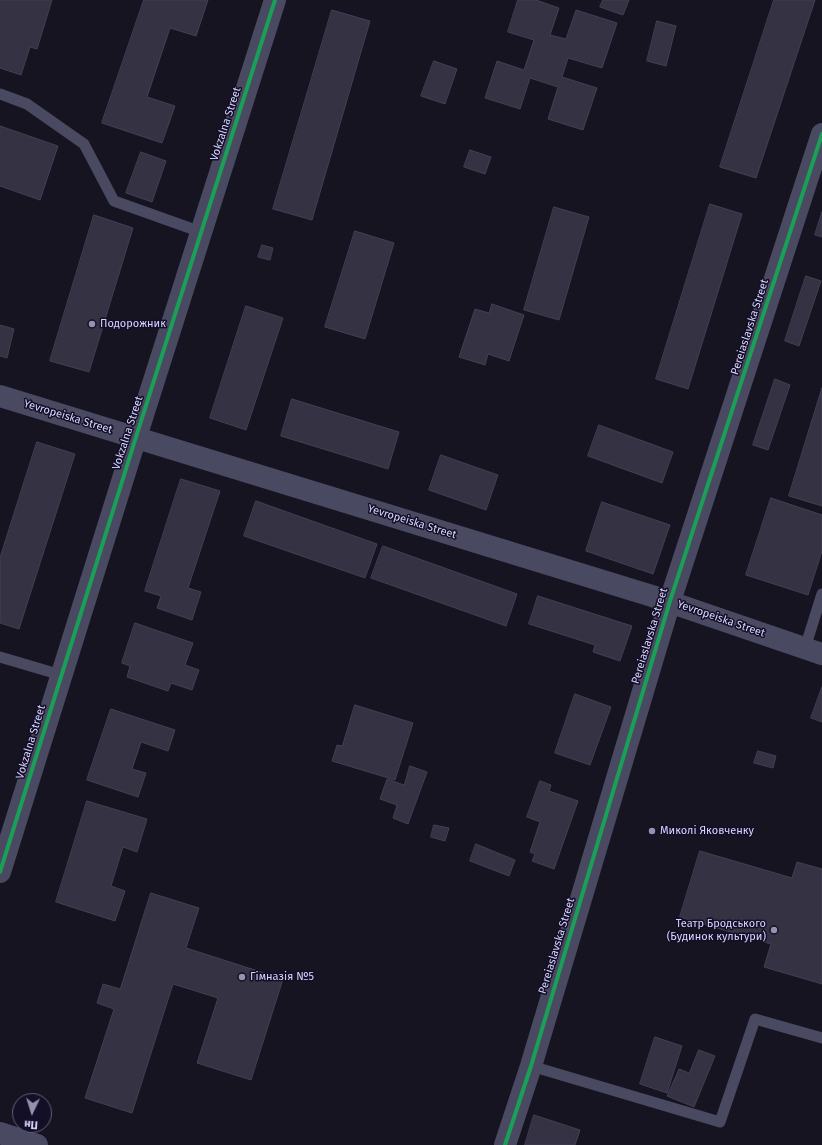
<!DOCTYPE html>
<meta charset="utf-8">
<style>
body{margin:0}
#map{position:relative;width:822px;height:1145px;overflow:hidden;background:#161421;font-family:"Fira Sans",sans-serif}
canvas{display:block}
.north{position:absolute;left:12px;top:1093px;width:40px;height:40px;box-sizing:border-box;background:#130f26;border:1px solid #625e7d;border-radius:50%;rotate:184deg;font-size:11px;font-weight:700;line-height:16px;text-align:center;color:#d9d4ff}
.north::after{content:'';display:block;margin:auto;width:14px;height:18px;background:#9591b1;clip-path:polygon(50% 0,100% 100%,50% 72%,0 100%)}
</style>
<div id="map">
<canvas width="822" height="1145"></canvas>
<div class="north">Пн</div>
</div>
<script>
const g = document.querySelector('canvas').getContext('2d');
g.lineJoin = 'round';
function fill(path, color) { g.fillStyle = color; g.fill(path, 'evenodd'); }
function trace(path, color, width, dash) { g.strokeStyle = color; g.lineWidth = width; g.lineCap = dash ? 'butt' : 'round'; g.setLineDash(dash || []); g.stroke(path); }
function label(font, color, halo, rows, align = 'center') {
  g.font = font + ' "Fira Sans",sans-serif'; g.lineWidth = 3; g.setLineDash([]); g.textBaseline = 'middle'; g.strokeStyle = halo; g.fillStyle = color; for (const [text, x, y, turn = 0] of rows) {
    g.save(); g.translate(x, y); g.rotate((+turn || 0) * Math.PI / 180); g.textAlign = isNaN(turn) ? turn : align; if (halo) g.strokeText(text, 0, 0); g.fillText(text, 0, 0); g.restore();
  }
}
const building = new Path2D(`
 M0,0H52L37,49L30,47L21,75L0,68Z
 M144,0H208L196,36L170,28L147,97L175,106L162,143L102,123Z
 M518,0H536L559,8L550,35L566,39L576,10L617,23L602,68L568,58L562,77L597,88L583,130L548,119L558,87L530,78L520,109L485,98L497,61L524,70L534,40L508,32Z
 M603,0H629L623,15L600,7Z
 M774,0H815L756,178L720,167Z
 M332,10L370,21L312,220L273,209Z
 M657,21L676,26L666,66L647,61Z
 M434,61L457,69L445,104L421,96Z
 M0,126L58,146L40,200L0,186Z
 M470,150L491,157L485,174L464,167Z
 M141,152L166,161L152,202L126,193Z
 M710,204L742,214L688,389L656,379Z
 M554,207L589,217L559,320L524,310Z
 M822,212V237L815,235Z
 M94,215L133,228L89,372L50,361Z
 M355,231L394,243L365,339L325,327Z
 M262,245L273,248L270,260L258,257Z
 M806,276L821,281L799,346L785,341Z
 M492,304L524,315L509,361L488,354L485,365L459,357L475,309L489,313Z
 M246,306L283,318L246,430L210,418Z
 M0,325L14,329L7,358L0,356Z
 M775,379L790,385L768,450L753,445Z
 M822,388V506L789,496Z
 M292,399L399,432L388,469L281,436Z
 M599,425L673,452L662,483L588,456Z
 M37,442L75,454L19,629L0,623V558Z
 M441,455L498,475L486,510L429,490Z
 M181,479L220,491L188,588L201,592L192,620L157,608L161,596L145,591Z
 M771,498L822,515V551L808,595L746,575Z
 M256,501L377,544L365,578L244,536Z
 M602,502L670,525L653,574L586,551Z
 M383,546L517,594L506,626L371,578Z
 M538,596L632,626L620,661L593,652L595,645L529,624Z
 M135,623L193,643L185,665L199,670L192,690L171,683L168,691L127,677L130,666L122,663Z
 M822,687V722L811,718Z
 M575,694L611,707L590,765L555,753Z
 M355,705L413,723L395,780L332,761L337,745L342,746Z
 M111,709L175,730L168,751L141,742L132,769L146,773L138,797L87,780Z
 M758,751L776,756L773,768L754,763Z
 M410,766L427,772L408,824L393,818L397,805L380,799L387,779L404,785Z
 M540,781L551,785L549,791L578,801L554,869L532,861L535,854L530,852L540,822L527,817Z
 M87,801L147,819L137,852L123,847L111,886L125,891L115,921L56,902Z
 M434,825L449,828L445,841L431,837Z
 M476,844L515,860L509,876L470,861Z
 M700,851L792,878L797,862L822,869V984L764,967L771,944L680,917Z
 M151,893L199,908L186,948L283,979L251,1080L197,1063L218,998L173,984L132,1113L85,1098L114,1009L97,1003L103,984L120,989Z
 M655,1037L682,1046L667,1093L640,1084Z
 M699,1050L715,1056L694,1107L667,1096L679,1069L689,1073Z
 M534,1115L580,1130L575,1145H525Z`);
fill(building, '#343243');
trace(building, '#433f54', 1);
trace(new Path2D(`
 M0,94L27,104L84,144L114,201L201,232
 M805,648L822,594
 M0,657L61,675
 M531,1066L720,1122L755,1019L822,1038`), '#4a4962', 11);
trace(new Path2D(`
 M0,396L652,596L822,654
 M0,872L136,437L275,0
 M0,1133L37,1145
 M505,1145L531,1066L670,601L822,134`), '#4a4962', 22);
trace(new Path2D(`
 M0,872L136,437L275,0
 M505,1145L531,1066L670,601L822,134`), '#1a9f57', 4);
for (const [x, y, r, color] of [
 [92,324,4,"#9591b1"],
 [652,831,4,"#9591b1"],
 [774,930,4,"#9591b1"],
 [242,977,4,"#9591b1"]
]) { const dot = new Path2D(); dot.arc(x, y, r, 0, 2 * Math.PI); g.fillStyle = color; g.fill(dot); trace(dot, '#130f26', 1.5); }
label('11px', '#d9d4ff', '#130f26', [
 ["Vokzalna Street",226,124,-72],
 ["Pereiaslavska Street",750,327,-72],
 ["Yevropeiska Street",68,417,17],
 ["Vokzalna Street",128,433,-72],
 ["Yevropeiska Street",412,522,17],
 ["Yevropeiska Street",721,619,19],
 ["Pereiaslavska Street",650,636,-73],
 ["Vokzalna Street",31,742,-73],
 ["Pereiaslavska Street",557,946,-73]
]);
label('11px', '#d9d4ff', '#130f26', [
 ["Подорожник",100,324],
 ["Миколі Яковченку",660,831],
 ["Театр Бродського",766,924,"right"],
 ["(Будинок культури)",766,937,"right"],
 ["Гімназія №5",250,977]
], 'left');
</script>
